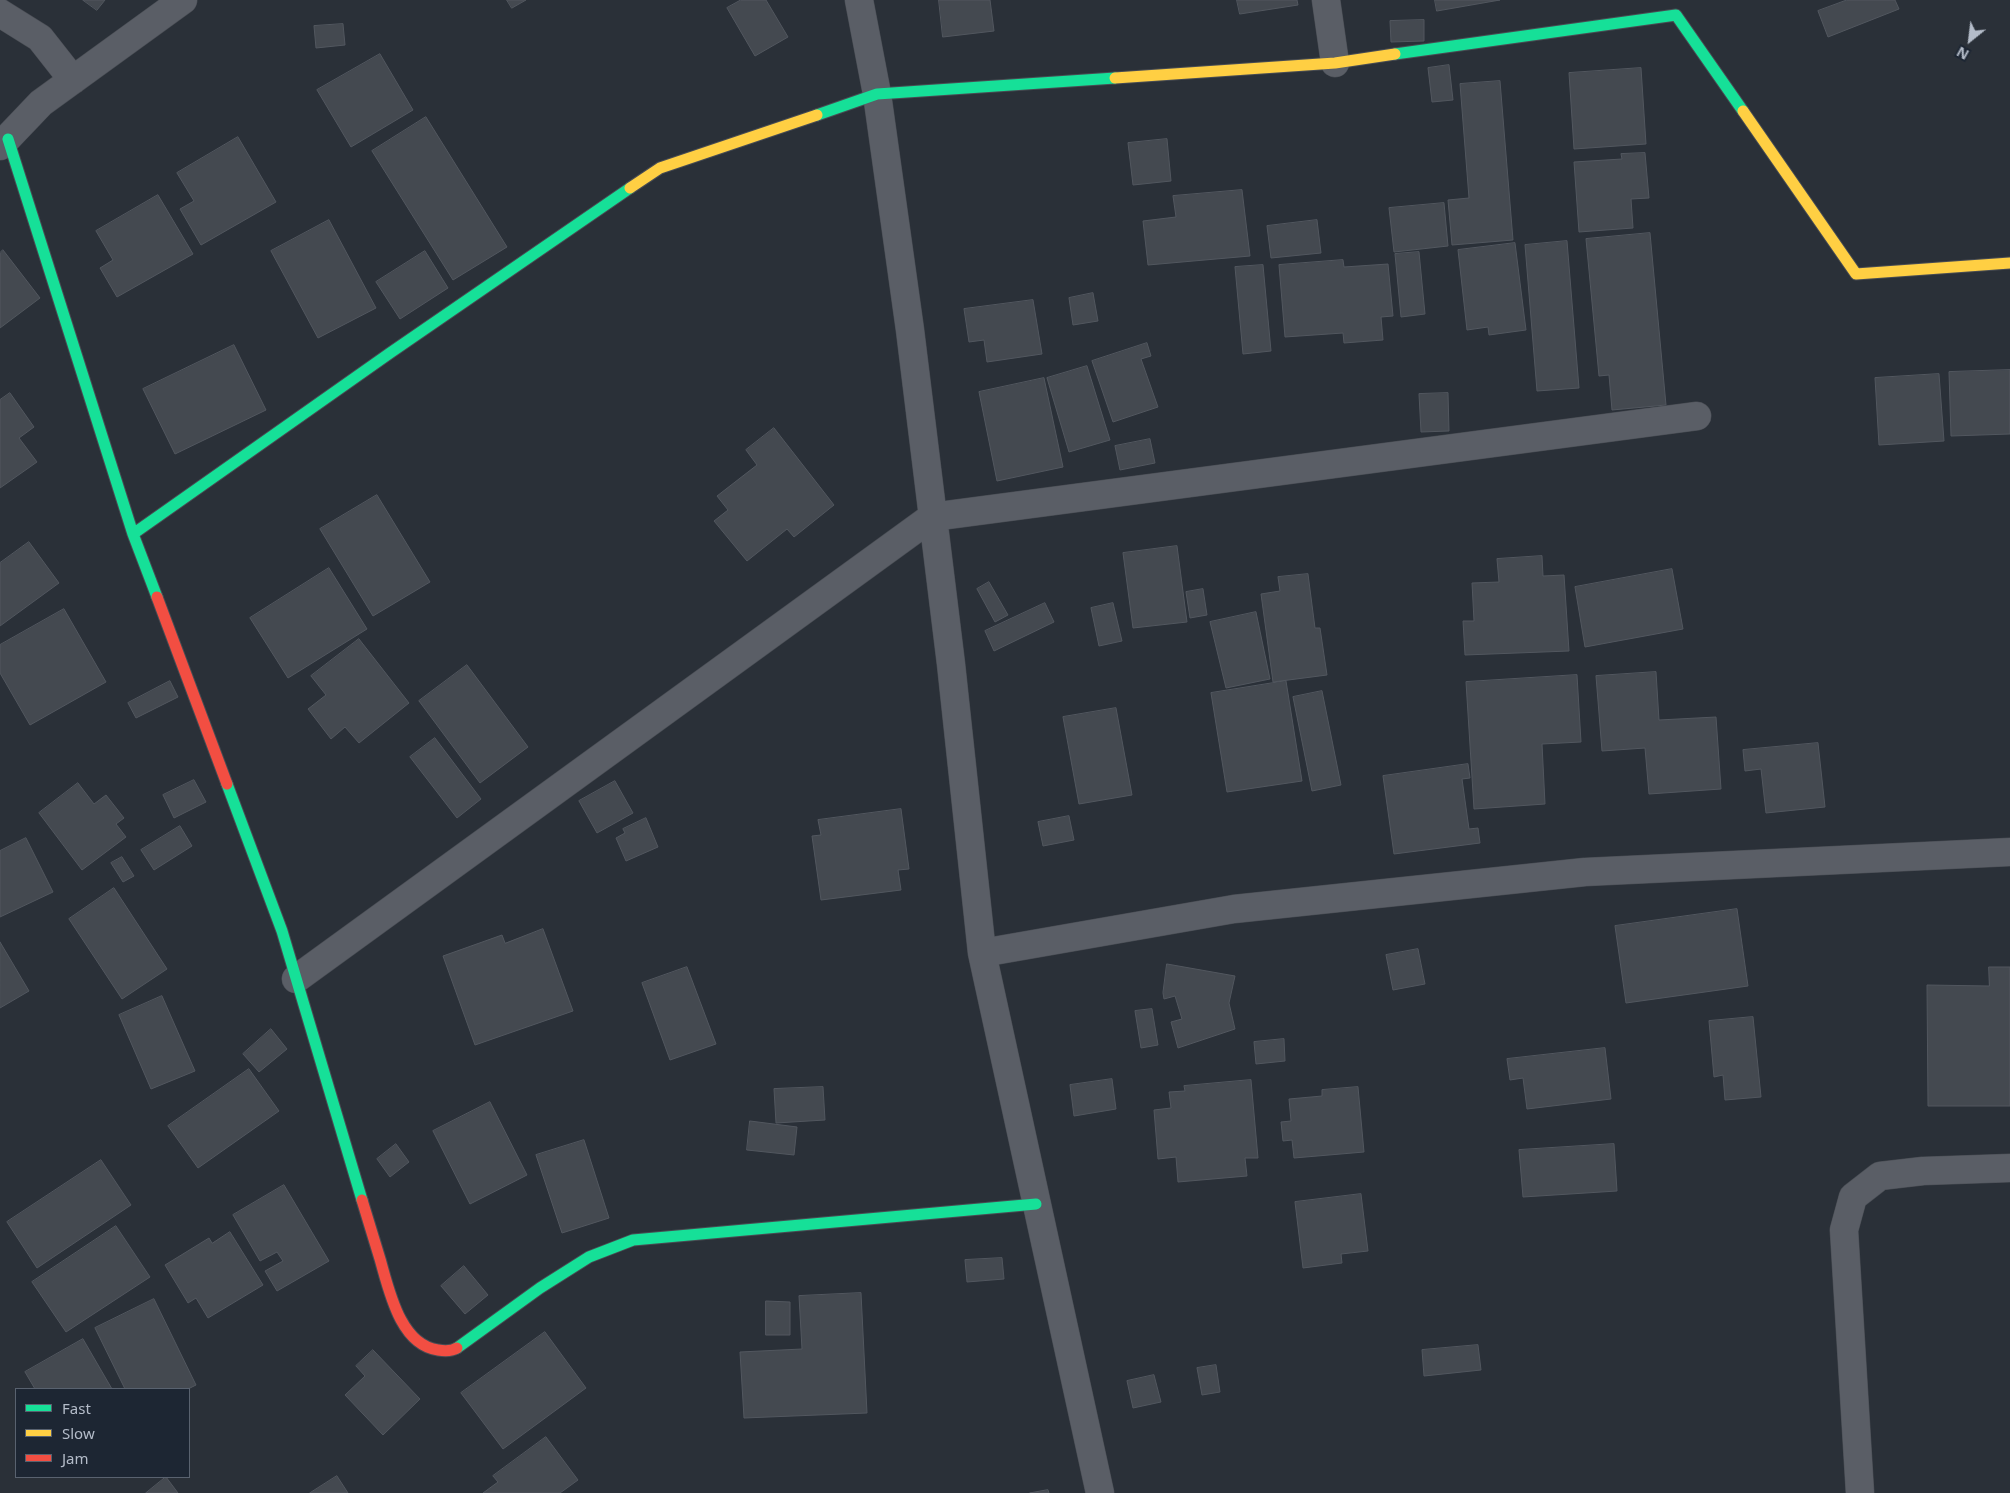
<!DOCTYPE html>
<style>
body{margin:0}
#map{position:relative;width:2010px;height:1493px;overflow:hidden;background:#2a3038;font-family:"Noto Sans",sans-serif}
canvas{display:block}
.legend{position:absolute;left:15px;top:1388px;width:175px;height:90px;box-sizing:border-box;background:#1d2633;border:1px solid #59626f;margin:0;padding:6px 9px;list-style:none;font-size:15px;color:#b4bcc9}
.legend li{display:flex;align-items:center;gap:10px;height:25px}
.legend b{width:25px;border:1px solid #59626f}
.north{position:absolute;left:1945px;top:15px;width:50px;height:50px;-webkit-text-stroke:4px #1d2633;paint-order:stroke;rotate:209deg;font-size:14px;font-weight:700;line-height:20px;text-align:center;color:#b4bcc9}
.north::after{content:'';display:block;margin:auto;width:18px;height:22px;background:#b4bcc9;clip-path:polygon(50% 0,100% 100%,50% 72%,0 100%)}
</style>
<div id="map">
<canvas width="2010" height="1493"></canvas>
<ul class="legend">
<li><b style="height:6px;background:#16e098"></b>Fast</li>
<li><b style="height:6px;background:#ffcf43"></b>Slow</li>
<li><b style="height:6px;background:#f24e42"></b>Jam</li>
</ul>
<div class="north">N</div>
</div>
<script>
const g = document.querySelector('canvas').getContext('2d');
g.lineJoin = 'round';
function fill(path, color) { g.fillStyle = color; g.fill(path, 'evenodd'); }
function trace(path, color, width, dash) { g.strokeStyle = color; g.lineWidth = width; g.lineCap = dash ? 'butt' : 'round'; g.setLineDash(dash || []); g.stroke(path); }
const building = new Path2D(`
 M83,0H105L97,10Z
 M507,0H526L512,8Z
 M741,0H766L788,37L755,56L727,8Z
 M939,0H990L994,31L943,37Z
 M1237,0H1297L1298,5L1240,14Z
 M1435,0H1500L1437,11Z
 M1847,0H1895L1899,9L1828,37L1818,11Z
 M1424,20V41L1391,42L1390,21Z
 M343,24L345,45L316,48L314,26Z
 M380,54L413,110L351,147L317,90Z
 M1449,65L1453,100L1432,102L1428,68Z
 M1641,68L1646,144L1574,149L1569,73Z
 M1500,81L1513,240L1452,245L1448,200L1469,198L1460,84Z
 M426,117L507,247L453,280L372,151Z
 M238,137L276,202L201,245L180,209L194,201L177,173Z
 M1167,139L1171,181L1133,185L1128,143Z
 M1645,153L1649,198L1631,199L1633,228L1579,232L1574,162L1622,159L1621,154Z
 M1242,190L1250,256L1148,265L1143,221L1176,217L1173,196Z
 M158,195L193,254L117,297L100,268L113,260L96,231Z
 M1444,203L1448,246L1394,252L1389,208Z
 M329,220L376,308L318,338L271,251Z
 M1317,220L1321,253L1271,258L1267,226Z
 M1650,233L1666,405L1612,410L1609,375L1599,376L1586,239Z
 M1567,241L1579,388L1537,391L1525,245Z
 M1515,243L1526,330L1489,335L1488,327L1467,330L1458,250Z
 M3,250L40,298L0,328V253Z
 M425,251L448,288L400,319L376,282Z
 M1419,252L1425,314L1401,317L1395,254Z
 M1343,260L1344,267L1388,264L1393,316L1381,317L1383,340L1344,343L1343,333L1285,337L1279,265Z
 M1263,265L1271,351L1243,354L1235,267Z
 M1093,293L1098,321L1073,325L1069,298Z
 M1033,300L1042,354L987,362L984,340L969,342L964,309Z
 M1147,343L1151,356L1141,359L1158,407L1113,422L1092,361Z
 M234,345L266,410L175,454L143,389Z
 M1087,366L1110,440L1069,452L1047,378Z
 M2010,370V434L1951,436L1949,372Z
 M1939,374L1944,441L1879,445L1875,378Z
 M1044,378L1063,467L997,481L979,392Z
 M10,393L34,427L19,438L37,462L0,488V400Z
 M1448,393L1449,431L1421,432L1419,394Z
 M774,428L834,505L794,537L787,529L747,561L714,521L728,510L717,496L757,465L746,450Z
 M1150,439L1155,463L1120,470L1115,446Z
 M377,495L430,582L373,616L320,529Z
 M29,542L59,583L0,626V563Z
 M1177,546L1187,622L1133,628L1123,553Z
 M1542,556L1543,576L1564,575L1569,651L1465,655L1463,621H1474L1472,583L1499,582L1497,559Z
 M329,568L367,629L288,678L250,618Z
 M1672,569L1683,629L1585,647L1575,587Z
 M1308,574L1315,628H1320L1327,675L1273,682L1261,594L1280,591L1278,577Z
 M989,582L1008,615L995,622L977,589Z
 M1203,589L1207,615L1190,618L1186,592Z
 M1045,603L1054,622L994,651L985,631Z
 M1113,603L1122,641L1099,646L1091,608Z
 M64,609L106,682L30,725L0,673V645Z
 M1256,612L1270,679L1226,688L1210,622Z
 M359,639L409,703L359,743L345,727L331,739L308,709L326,695L311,676Z
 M467,665L528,747L480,783L419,701Z
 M1656,672L1659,720L1716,717L1721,789L1649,794L1645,748L1602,751L1596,676Z
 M1577,675L1581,742L1542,744L1545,804L1474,809L1466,682Z
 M170,681L178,697L136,718L128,703Z
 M1286,681L1302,781L1227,792L1211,693Z
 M1322,691L1341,785L1312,791L1293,697Z
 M1116,708L1132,795L1079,804L1063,717Z
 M435,738L481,799L457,818L410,757Z
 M1818,743L1825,807L1766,813L1761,769L1745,771L1743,750Z
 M1468,764L1470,778L1462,779L1469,829L1478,828L1480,843L1394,854L1383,776Z
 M194,780L206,802L174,818L163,795Z
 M615,781L633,813L597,833L579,801Z
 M78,783L94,804L106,795L124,818L116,824L126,837L82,870L39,813Z
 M901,809L909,869L898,870L901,890L821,900L812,836L821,835L818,820Z
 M1069,816L1074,840L1043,846L1038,822Z
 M646,818L658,847L626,861L616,838L625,833L623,829Z
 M180,826L192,846L154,870L141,850Z
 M26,838L53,892L0,917V851Z
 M122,857L134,876L123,882L111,863Z
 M114,888L167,969L122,999L69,919Z
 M1737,909L1748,986L1626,1003L1615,926Z
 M543,929L573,1011L475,1045L443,956L502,935L505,943Z
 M0,942L29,991L0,1008Z
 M1418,949L1425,984L1393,990L1386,955Z
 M1167,964L1235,976L1229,1003L1235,1029L1178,1048L1171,1022L1182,1019L1175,996L1164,999L1163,993Z
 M687,967L716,1044L670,1060L642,983Z
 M1989,967H2010V1106H1928L1927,985L1989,986Z
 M162,996L195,1071L151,1089L119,1015Z
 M1152,1009L1158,1045L1141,1048L1135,1011Z
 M1753,1017L1761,1097L1725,1100L1723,1075L1714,1077L1709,1021Z
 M271,1029L287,1049L259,1072L243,1054Z
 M1284,1039L1285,1061L1256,1064L1254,1042Z
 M1605,1048L1611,1099L1527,1109L1523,1078L1510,1080L1507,1059Z
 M249,1069L279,1111L198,1168L168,1126Z
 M1112,1079L1116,1109L1074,1116L1070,1085Z
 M1251,1080L1258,1158H1245L1247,1176L1178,1182L1176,1157L1158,1159L1154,1110L1171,1108L1169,1092L1185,1091L1184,1086Z
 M823,1087L825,1120L776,1123L774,1089Z
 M1358,1087L1364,1152L1294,1158L1292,1140L1283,1141L1281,1122L1291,1121L1289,1099L1322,1096V1090Z
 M490,1102L527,1175L470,1204L433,1131Z
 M750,1121L797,1127L794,1155L747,1150Z
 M584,1140L609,1218L562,1233L536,1155Z
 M396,1144L409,1162L390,1177L377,1159Z
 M1614,1144L1617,1191L1523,1197L1519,1150Z
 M101,1160L131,1205L37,1268L7,1222Z
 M284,1185L329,1261L277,1291L265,1271L283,1261L277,1252L260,1261L233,1215Z
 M1361,1194L1368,1251L1341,1254L1342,1263L1303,1268L1295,1202Z
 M116,1226L150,1277L66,1332L32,1282Z
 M230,1232L263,1285L208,1318L196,1298L188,1303L165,1265L209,1238L212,1243Z
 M1002,1258L1004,1279L967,1282L965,1260Z
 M464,1266L488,1295L465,1314L441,1286Z
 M861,1293L867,1413L744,1418L740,1352L802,1349L799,1296Z
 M154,1299L196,1385L188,1389H125L95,1328Z
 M766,1301L790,1302V1335H766Z
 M545,1332L586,1388L503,1449L461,1393Z
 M83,1339L112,1389H35L25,1372Z
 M1478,1345L1481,1370L1424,1376L1422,1350Z
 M373,1350L420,1399L383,1435L345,1395L365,1376L356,1366Z
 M1216,1365L1220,1392L1202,1395L1197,1368Z
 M1154,1375L1161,1402L1133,1408L1127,1381Z
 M546,1437L578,1480L560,1493H483L498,1482L493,1476Z
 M337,1476L348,1493H310Z
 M166,1477L178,1493H146Z
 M1048,1490L1049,1493H1030Z`);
fill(building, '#444950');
trace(building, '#52575f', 1);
const street = new Path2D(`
 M859,0L877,94L910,330L951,664L982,953L1100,1493
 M1326,0L1335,63
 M0,13L40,38L73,80
 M0,146L41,103L183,0
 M982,953L1234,909L1585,872L2010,852
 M296,979L932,517L1697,416
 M1860,1493L1844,1230L1853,1197L1880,1176L1923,1171L2010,1168`);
const fast = new Path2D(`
 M1395,54L1676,15L1743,111
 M817,115L877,94L1115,78
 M8,139L133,534L157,597
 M133,534L390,353L630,188
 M227,784L282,931L362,1200
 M457,1348L540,1288L589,1257L633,1240L1036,1204`);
const slow = new Path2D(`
 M1115,78L1335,63L1395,54
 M1743,111L1856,274L2010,263
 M630,188L660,168L817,115`);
const jam = new Path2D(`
 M157,597L227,784
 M362,1200C368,1220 374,1239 380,1259C389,1290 400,1345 438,1350C444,1351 452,1351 457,1348`);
trace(street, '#484c53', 29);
trace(fast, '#484c53', 13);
trace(slow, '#484c53', 13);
trace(jam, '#484c53', 13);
trace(street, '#5a5e66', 28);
trace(fast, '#16e098', 11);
trace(slow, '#ffcf43', 11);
trace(jam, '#f24e42', 11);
</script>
